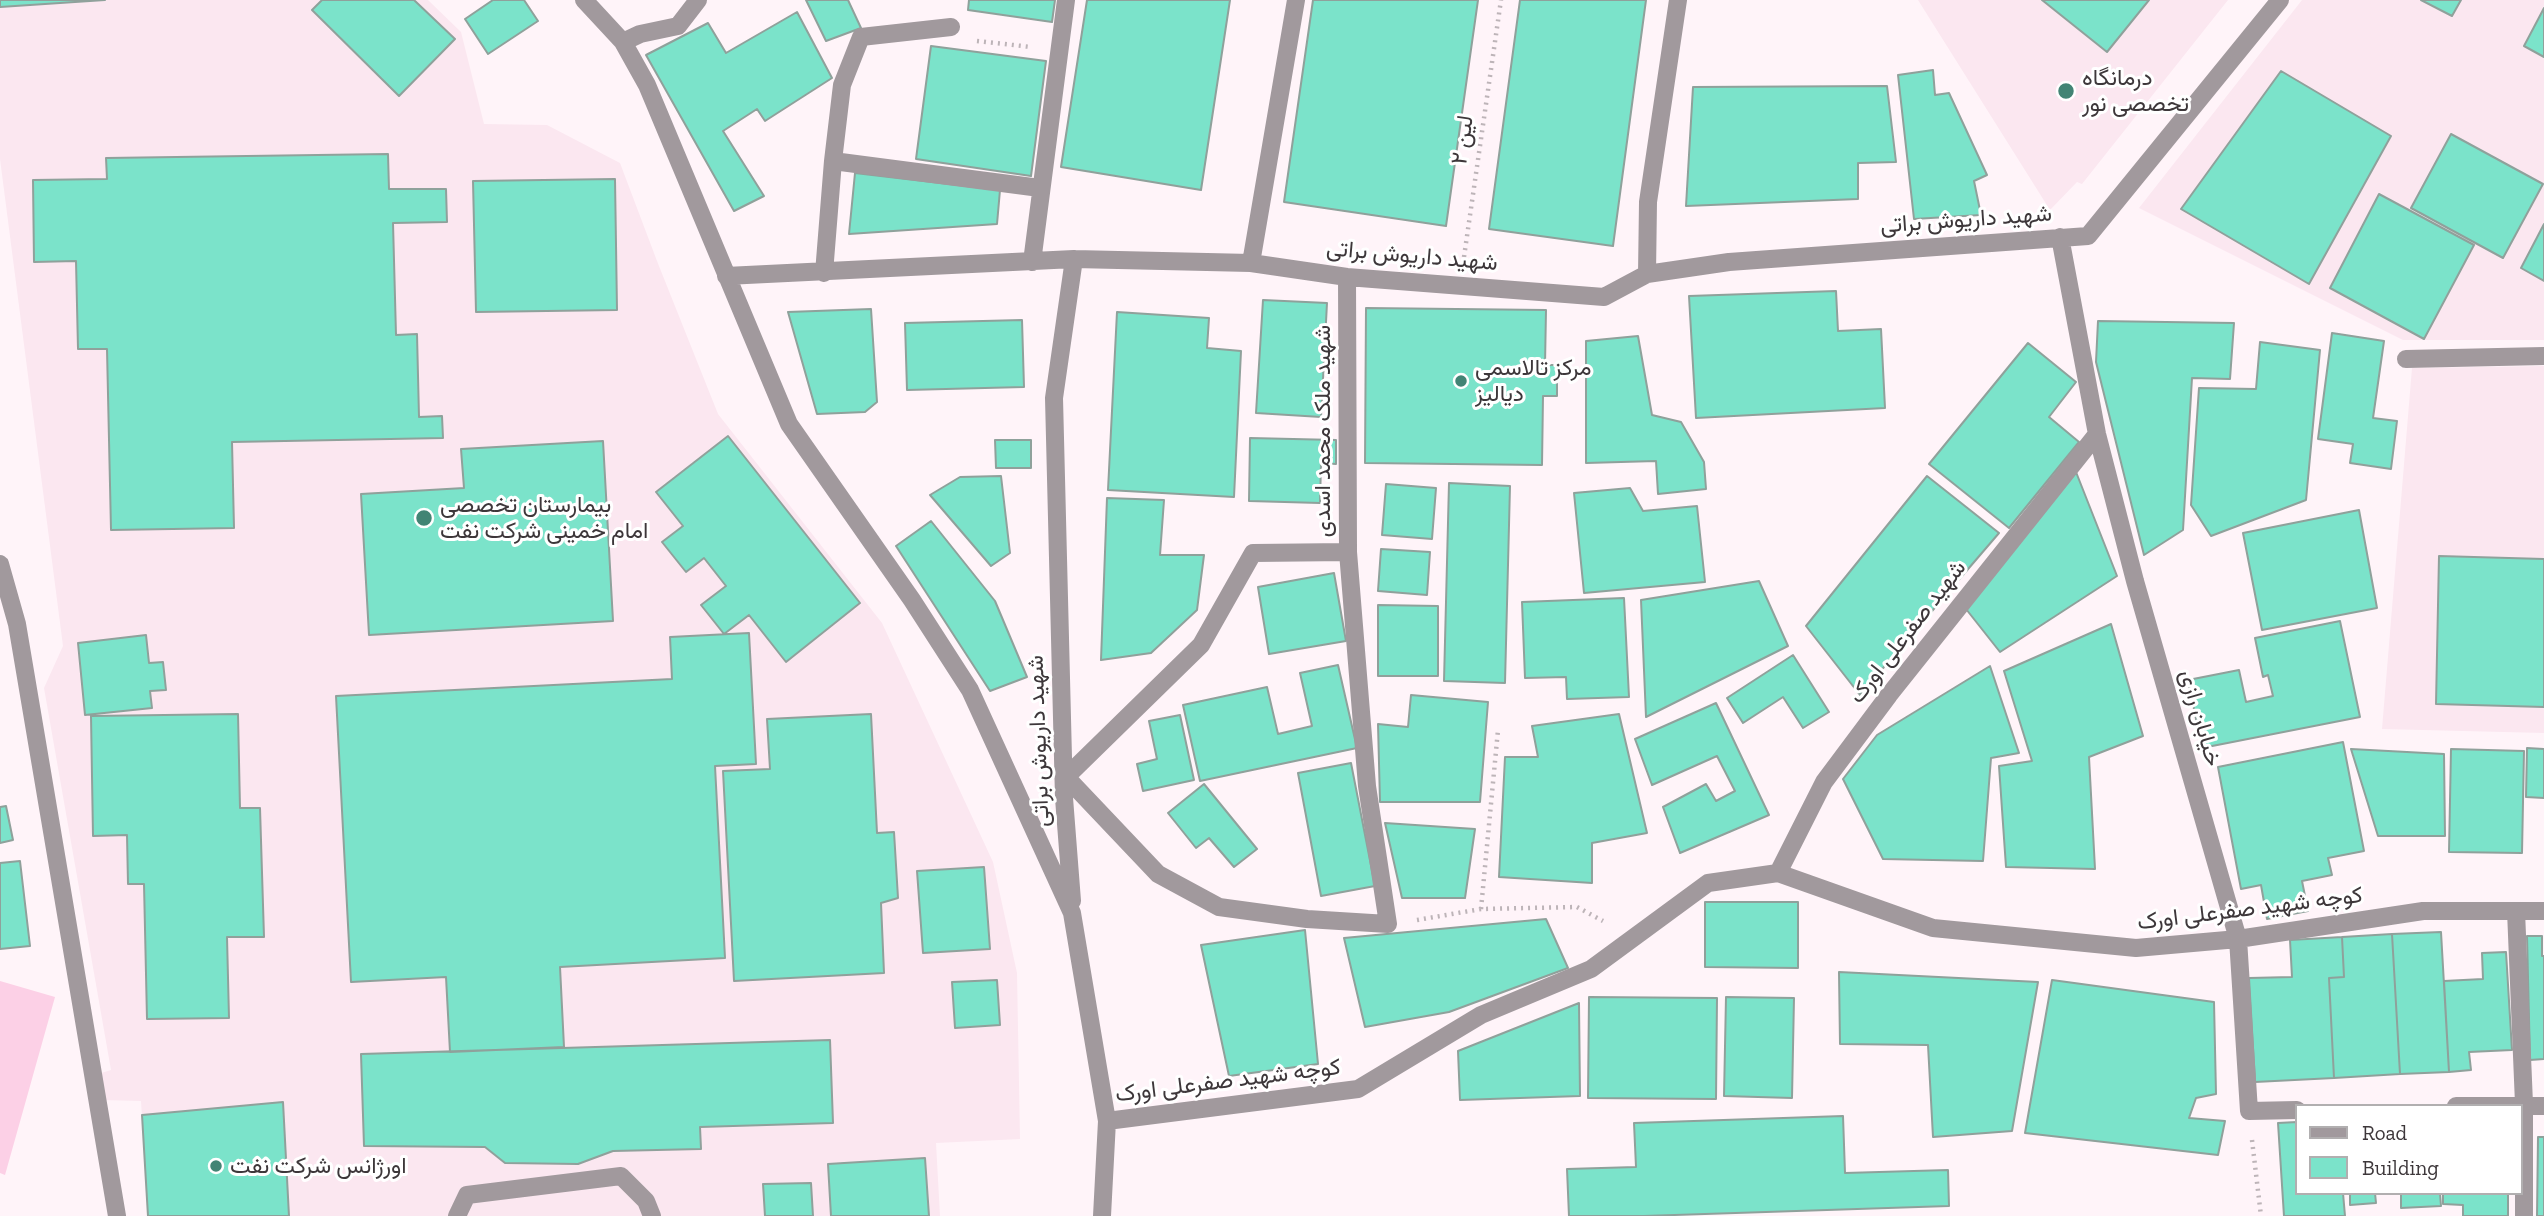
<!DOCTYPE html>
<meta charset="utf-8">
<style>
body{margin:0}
#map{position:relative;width:2544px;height:1216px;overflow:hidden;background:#fff4f9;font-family:"Zilla Slab",serif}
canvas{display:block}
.legend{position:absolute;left:2295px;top:1104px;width:228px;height:91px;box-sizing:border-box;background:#fff;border:2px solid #b1afb0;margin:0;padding:9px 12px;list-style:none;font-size:21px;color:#3d373a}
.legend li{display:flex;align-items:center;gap:14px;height:35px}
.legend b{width:35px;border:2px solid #b1afb0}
</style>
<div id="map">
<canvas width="2544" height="1216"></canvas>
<ul class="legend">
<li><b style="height:9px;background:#a1999d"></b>Road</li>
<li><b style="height:19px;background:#7be3ca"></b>Building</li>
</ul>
</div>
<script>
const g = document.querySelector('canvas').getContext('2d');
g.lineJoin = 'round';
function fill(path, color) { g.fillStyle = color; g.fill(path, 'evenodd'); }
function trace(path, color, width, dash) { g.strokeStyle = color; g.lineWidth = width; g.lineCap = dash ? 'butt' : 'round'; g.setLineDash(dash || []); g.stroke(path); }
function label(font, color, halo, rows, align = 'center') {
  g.font = font + ' "Zilla Slab",Vazirmatn,serif'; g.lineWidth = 6; g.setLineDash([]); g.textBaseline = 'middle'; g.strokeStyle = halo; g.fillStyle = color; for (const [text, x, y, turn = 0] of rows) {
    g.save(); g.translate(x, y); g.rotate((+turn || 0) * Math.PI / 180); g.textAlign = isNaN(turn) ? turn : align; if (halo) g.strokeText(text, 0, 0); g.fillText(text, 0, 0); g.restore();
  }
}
fill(new Path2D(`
 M0,0H428L461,32L484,124L547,125L620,163L657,261L718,414L882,623L993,862L1017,973L1020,1139L936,1143L940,1216H148L141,1101L102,1100L98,1074L111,1070L44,688L63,646L0,159Z
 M1918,0H2228L2082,184L2077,182L2050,210Z
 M2302,0H2544V340H2403L2139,208Z
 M2544,366V733L2382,729L2412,368Z`), '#fbe7f0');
fill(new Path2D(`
 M0,981L55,997L5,1175L0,1173Z`), '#fcd0e6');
const building = new Path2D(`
 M0,0H105L0,7Z
 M322,0H414L455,39L399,96L312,10Z
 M493,0H524L538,21L488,54L465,19Z
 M806,0H848L861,28L826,41Z
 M969,0H1055L1052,22L968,10Z
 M1087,0H1230L1201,190L1061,167Z
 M1313,0H1478L1446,226L1284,202Z
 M1520,0H1646L1613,246L1489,229Z
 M2042,0H2149L2107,52Z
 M2421,0H2461L2452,16Z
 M2544,8V57L2524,46Z
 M797,12L832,78L765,121L757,109L723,131L764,196L734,211L646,55L708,23L726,53Z
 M931,46L1046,61L1031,176L916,159Z
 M1933,70L1935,95L1949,93L1987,175L1974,181L1981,215L1914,219L1898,75Z
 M2281,71L2391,136L2309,284L2181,209Z
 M1887,86L1896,162L1858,163V199L1686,206L1693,87Z
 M2451,134L2543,184L2503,258L2411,208Z
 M388,154L389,189H446L447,222L393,223L396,335L417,334L419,417L442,416L443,438L232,442L234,528L111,530L107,349H78L76,261L34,262L33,180L107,179L106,158Z
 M855,173L1000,190L997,224L849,234Z
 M615,179L617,310L476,312L473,181Z
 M2379,194L2474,245L2424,339L2330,288Z
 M2544,224V281L2521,268Z
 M1836,291L1838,331L1881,329L1885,408L1696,418L1689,296Z
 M1263,300L1327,303L1321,417L1256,413Z
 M1366,308L1546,310L1545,365H1557V396H1543L1542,465L1365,463Z
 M871,309L877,402L865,412L817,414L788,312Z
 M1117,312L1209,318L1207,348L1241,351L1234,497L1108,490Z
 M1022,320L1024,387L907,390L905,323Z
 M2098,321L2234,323L2230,379L2192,378L2183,530L2144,555L2096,362Z
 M2332,333L2384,341L2373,418L2397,421L2391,469L2350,463L2353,444L2318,439Z
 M1638,336L1652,415L1681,422L1704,462L1706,489L1658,494L1656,461L1586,463V341Z
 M2260,342L2320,350L2306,500L2211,536L2191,505L2199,388L2256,389Z
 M2028,343L2076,382L2049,417L2079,442L2009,528L1929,464Z
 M728,436L860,603L786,662L749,615L724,634L701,605L726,586L704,558L686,572L662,542L683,526L656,492Z
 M1250,438L1336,440V464L1321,463L1320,503L1249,501Z
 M995,440H1031V468H996Z
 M603,441L613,621L369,635L361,494L464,488L461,449Z
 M2076,472L2117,576L2000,652L1966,609Z
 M1001,476L1010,553L991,566L930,495L960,477Z
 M1927,476L1999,533L1860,695L1806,626Z
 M1449,483L1510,486L1505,683L1444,681Z
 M1386,484L1436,488L1432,539L1382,535Z
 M1630,488L1643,511L1697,506L1705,582L1584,593L1574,493Z
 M1107,498L1164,500L1160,555H1204L1197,610L1151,653L1101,660Z
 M2359,510L2377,608L2262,630L2243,533Z
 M931,521L995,601L1027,677L990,691L896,546Z
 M1381,549L1430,552L1427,595L1378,591Z
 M2439,556L2544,559V707L2436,704Z
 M1334,573L1346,641L1269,654L1258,587Z
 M1759,581L1788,646L1646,717L1641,600Z
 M1624,598L1629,697L1567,699L1566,677L1525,678L1522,602Z
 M1378,605L1438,606V676H1378Z
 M2340,621L2360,717L2202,748L2188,680L2239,670L2246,702L2273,696L2268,675L2263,677L2255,638Z
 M2111,624L2143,736L2089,757L2095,869L2006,867L1999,766L2032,761L2004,671Z
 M749,633L756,764L715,766L725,958L560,967L564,1047L450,1052L446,977L351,982L336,696L672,679L670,637Z
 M146,635L149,663L163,662L166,690L150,691L152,708L85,715L78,643Z
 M1793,655L1829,712L1803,728L1783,697L1743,723L1727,698Z
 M1338,665L1357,748L1200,781L1183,705L1267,687L1278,734L1312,726L1300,673Z
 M1990,666L2019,753L1991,758L1983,861L1883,859L1843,779L1877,735Z
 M1411,695L1488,702L1480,802H1380L1378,724L1408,727Z
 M1716,703L1769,815L1680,853L1663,807L1706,784L1716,801L1735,791L1717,756L1652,785L1635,739Z
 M238,714L240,808H260L264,937H227L229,1018L147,1019L144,884H128L127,835L93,836L91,716Z
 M871,714L877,833L894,832L898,898L881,903L884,973L734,981L723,771L770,769L767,719Z
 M1619,714L1647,833L1592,843V883L1499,877L1505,757H1538L1532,726Z
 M1180,715L1194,780L1143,791L1137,764L1157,759L1149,721Z
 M2343,742L2364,851L2328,858L2332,875L2302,881L2308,911L2267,919L2261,885L2241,889L2218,767Z
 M2527,748L2544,749V798L2526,797Z
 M2351,749L2444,754L2445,836H2378Z
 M2451,749L2524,751L2522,853L2449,852Z
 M1351,763L1375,886L1321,896L1298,773Z
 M1204,784L1257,849L1234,867L1209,838L1196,848L1168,813Z
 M6,806L13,840L0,843V807Z
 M1385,823L1475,829L1465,898H1402Z
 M20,861L30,946L0,949V863Z
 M984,867L990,949L923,953L917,871Z
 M1705,902H1798V968L1705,967Z
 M1546,919L1568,968L1449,1012L1365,1027L1344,938Z
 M1305,930L1318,1064L1229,1076L1201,945Z
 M2441,932L2449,1072L2400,1074L2392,934Z
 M2392,934L2400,1074L2334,1078L2329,978L2344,977L2342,937Z
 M2527,936H2542V956H2544V1059L2530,1060Z
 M2342,937L2344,977L2329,978L2334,1078L2255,1082L2249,978L2292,977L2290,940Z
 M2506,952L2512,1050L2469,1052L2471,1070L2449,1072L2444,981L2483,979L2482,953Z
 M1839,972L2038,982L2012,1131L1933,1137L1928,1045L1840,1044Z
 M997,980L1000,1025L955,1028L952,982Z
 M2052,980L2214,1002L2216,1094L2196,1098L2189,1118L2225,1121L2218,1155L2025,1133Z
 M1589,997L1717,998L1716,1099L1588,1098Z
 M1726,997L1794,998L1792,1098L1724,1096Z
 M1579,1003L1580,1096L1460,1100L1458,1051Z
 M830,1040L833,1123L700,1127L701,1149L613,1151L578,1164L505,1163L485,1147L364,1146L361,1054Z
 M283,1102L289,1216H148L142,1115Z
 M1843,1116L1845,1173L1948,1170L1949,1206L1644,1216H1569L1567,1169L1636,1167L1634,1123Z
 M2297,1122V1193H2343L2345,1216H2284L2278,1123Z
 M2538,1137H2544V1216H2537Z
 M925,1158L929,1216H831L828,1164Z
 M811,1183L813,1216H765L763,1184Z
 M2350,1193H2375L2376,1203L2350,1205Z
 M2401,1193H2440L2441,1206L2401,1208Z
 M2443,1193H2508V1216H2463V1205L2443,1204Z`);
fill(building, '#7be3ca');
trace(building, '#8fa19b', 2);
trace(new Path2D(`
 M977,41L1031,47
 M1464,257L1501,0
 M1481,909L1498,730
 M1417,920L1481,909L1577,907L1603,921
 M2252,1140L2261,1216`), '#bdb4b8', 4.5, [2, 5]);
trace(new Path2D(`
 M584,0L623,42L647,85L789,424L912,600L970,690L1072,913L1107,1121L1102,1216
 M623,42L640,34L678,26L698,0
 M833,161L1040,188
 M2060,237L2097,434L2135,581L2238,939L2249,1111L2297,1110
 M1032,262L1066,0
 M1251,263L1296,0
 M824,273L833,161L842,85L861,37L951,27
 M1647,274L1648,202L1678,0
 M726,276L1074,259L1251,263L1347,277L1604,297L1647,274L1729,262L2088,236L2280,0
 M2406,359L2544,356
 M0,564L17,624L117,1216
 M1066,777L1158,874L1219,907L1307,919L1388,924L1367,786L1348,552
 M1064,798L1066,777L1201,645L1253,553L1348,552L1347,277
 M1778,873L1824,782L1889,695L2097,434
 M1072,901L1064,798L1054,398L1074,259
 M2516,911L2524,1104V1216
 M2456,1106H2544
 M1107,1121L1358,1089L1481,1015L1591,969L1708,883L1778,873L1933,928L2136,948L2238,939L2423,911H2544
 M457,1216L467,1195L621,1176L646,1201L652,1216`), '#a1999d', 18);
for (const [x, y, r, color] of [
 [2066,91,9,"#428474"],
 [1461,381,7,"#428474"],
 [424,518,9,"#428474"],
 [216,1166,7,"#428474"]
]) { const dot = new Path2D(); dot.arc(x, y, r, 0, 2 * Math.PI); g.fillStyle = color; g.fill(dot); trace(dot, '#fff', 2.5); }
label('23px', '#3d373a', '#fff', [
 ["درمانگاه",2082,78],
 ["تخصصی نور",2082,104],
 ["مرکز تالاسمی",1475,368],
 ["دیالیز",1475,394],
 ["بیمارستان تخصصی",440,505],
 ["امام خمینی شرکت نفت",440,531],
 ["اورژانس شرکت نفت",230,1166]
], 'left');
label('23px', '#3d373a', '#fff', [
 ["لين ۲",1463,140,-82],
 ["شهید داریوش براتی",1966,220,-4],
 ["شهید داریوش براتی",1412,256,5],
 ["شهید ملک محمد اسدی",1323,431,-90],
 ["شهید صفرعلی اورک",1908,632,-52],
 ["خیابان رازی",2200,718,74],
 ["شهید داریوش براتی",1039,741,-92],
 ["کوچه شهید صفرعلی اورک",2250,909,-7],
 ["کوچه شهید صفرعلی اورک",1228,1081,-7]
]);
</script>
